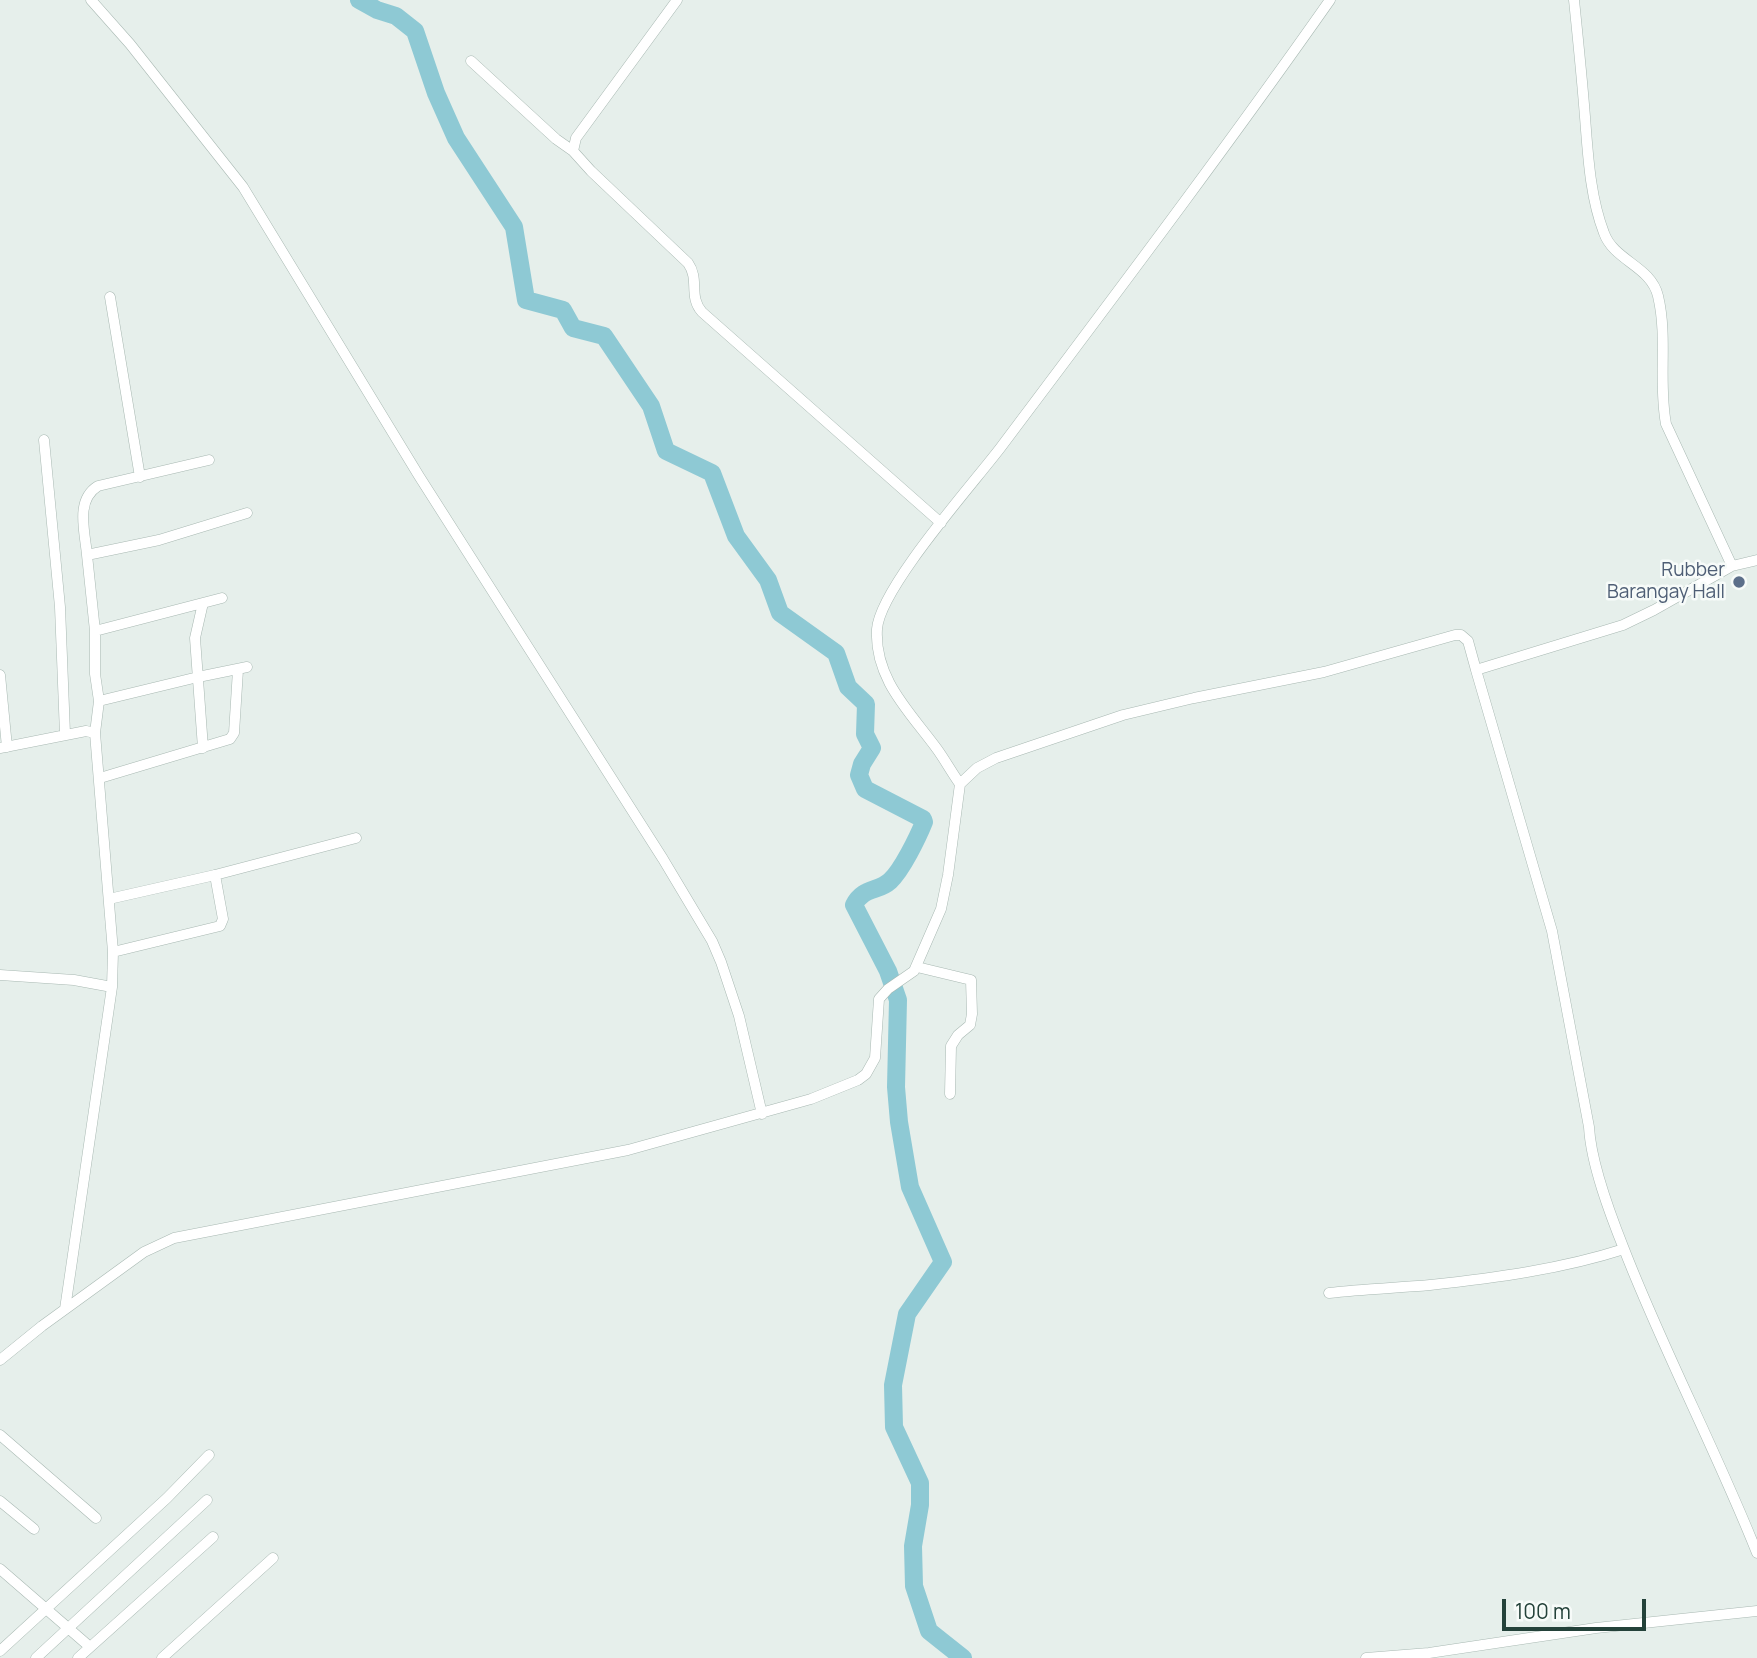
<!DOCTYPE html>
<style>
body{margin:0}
#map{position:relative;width:1757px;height:1658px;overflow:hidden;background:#e6efeb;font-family:Manrope,sans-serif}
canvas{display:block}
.scale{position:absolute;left:1502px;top:1599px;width:144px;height:32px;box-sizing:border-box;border:4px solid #24423a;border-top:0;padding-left:9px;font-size:21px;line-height:24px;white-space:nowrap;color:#24423a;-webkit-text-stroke:5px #f7fbf9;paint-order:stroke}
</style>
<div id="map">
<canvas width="1757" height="1658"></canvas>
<div class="scale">100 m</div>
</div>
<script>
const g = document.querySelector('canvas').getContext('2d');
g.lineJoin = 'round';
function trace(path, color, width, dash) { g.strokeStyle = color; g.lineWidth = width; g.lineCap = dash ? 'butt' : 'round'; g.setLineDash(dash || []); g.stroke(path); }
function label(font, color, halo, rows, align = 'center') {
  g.font = font + ' Manrope,sans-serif'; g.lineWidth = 5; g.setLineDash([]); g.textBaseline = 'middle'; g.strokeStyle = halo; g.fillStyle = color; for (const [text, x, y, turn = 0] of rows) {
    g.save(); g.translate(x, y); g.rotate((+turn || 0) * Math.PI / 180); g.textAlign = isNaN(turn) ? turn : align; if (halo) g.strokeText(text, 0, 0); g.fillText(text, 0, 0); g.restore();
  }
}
trace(new Path2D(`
 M359,0L377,10L396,16L415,31L436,93L456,138L514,227L526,300L563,310L573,328L604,336L651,406L666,451L712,473L736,536L768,580L780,613L836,653L848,687L866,704L865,734L872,748L862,764L859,775L865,789L923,819L924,822C918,837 902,870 890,881C878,892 863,887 854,905L888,971L898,1000L896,1087L899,1122L910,1187L943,1262L907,1314L893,1385L894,1427L920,1483V1505L913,1546L914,1586L929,1631L963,1658`), '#8ec9d4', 18);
const minor = new Path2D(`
 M91,0L130,44L243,187L419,476L663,859L712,941L721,962L739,1016L762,1114
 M677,0L576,138L573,151L591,171L688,263C700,280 688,296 702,312L941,523
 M1574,0C1578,39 1582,78 1585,117C1588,155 1590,197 1604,233C1614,261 1651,266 1658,296C1668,338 1658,382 1666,424L1732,566
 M471,61L556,139L573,151
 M110,297L140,477
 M44,440L60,607L65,734
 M209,460L98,486C75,500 85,532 87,555L159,540L247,513
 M95,631L222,598
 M1476,670L1552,931L1589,1127C1591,1164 1610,1214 1624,1249C1664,1352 1716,1450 1757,1553
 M0,675L7,747
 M99,701L198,677L247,667
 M0,748L86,731L95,733
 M203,748L195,638L203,603
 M100,778L230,739L234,733L238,670
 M960,784C952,773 945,760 937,749C910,712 874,679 877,629C880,588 973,484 1001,447C1112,299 1224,151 1330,0
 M109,899L215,875L356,838
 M113,952L220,926L223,919L215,875
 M917,967L971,980L972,1014L970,1025L958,1035L951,1046L950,1094
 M0,975L74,980L112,987
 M1329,1293C1363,1289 1396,1288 1430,1285C1495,1278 1562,1269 1624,1249
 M65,1309L112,987L113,952L95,733L99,701L95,674V631L87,555
 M0,1360L42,1326L144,1252L174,1238L628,1150L811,1099L858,1080L866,1074L875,1058L879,999L888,989L914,971L941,909L948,875L960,784L977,768L996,758L1123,715L1194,698L1324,672L1455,635H1461L1468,641L1476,670L1623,625L1654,610L1732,566L1757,560
 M0,1435L96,1518
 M0,1501L34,1529
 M0,1569L90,1647
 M0,1651L167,1498L209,1455
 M36,1658L207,1500
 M78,1658L213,1537
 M162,1658L273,1558
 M1366,1658L1429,1653L1596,1628L1757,1611`);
trace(minor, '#a8b8b2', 11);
trace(minor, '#fff', 10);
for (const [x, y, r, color] of [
 [1739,582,7,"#5c6f8a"]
]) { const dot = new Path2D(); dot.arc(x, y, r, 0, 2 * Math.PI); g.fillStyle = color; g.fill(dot); trace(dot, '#f7fbf9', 2.5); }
label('19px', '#4e5e75', '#f7fbf9', [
 ["Rubber",1725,571],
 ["Barangay Hall",1725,593]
], 'right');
</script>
